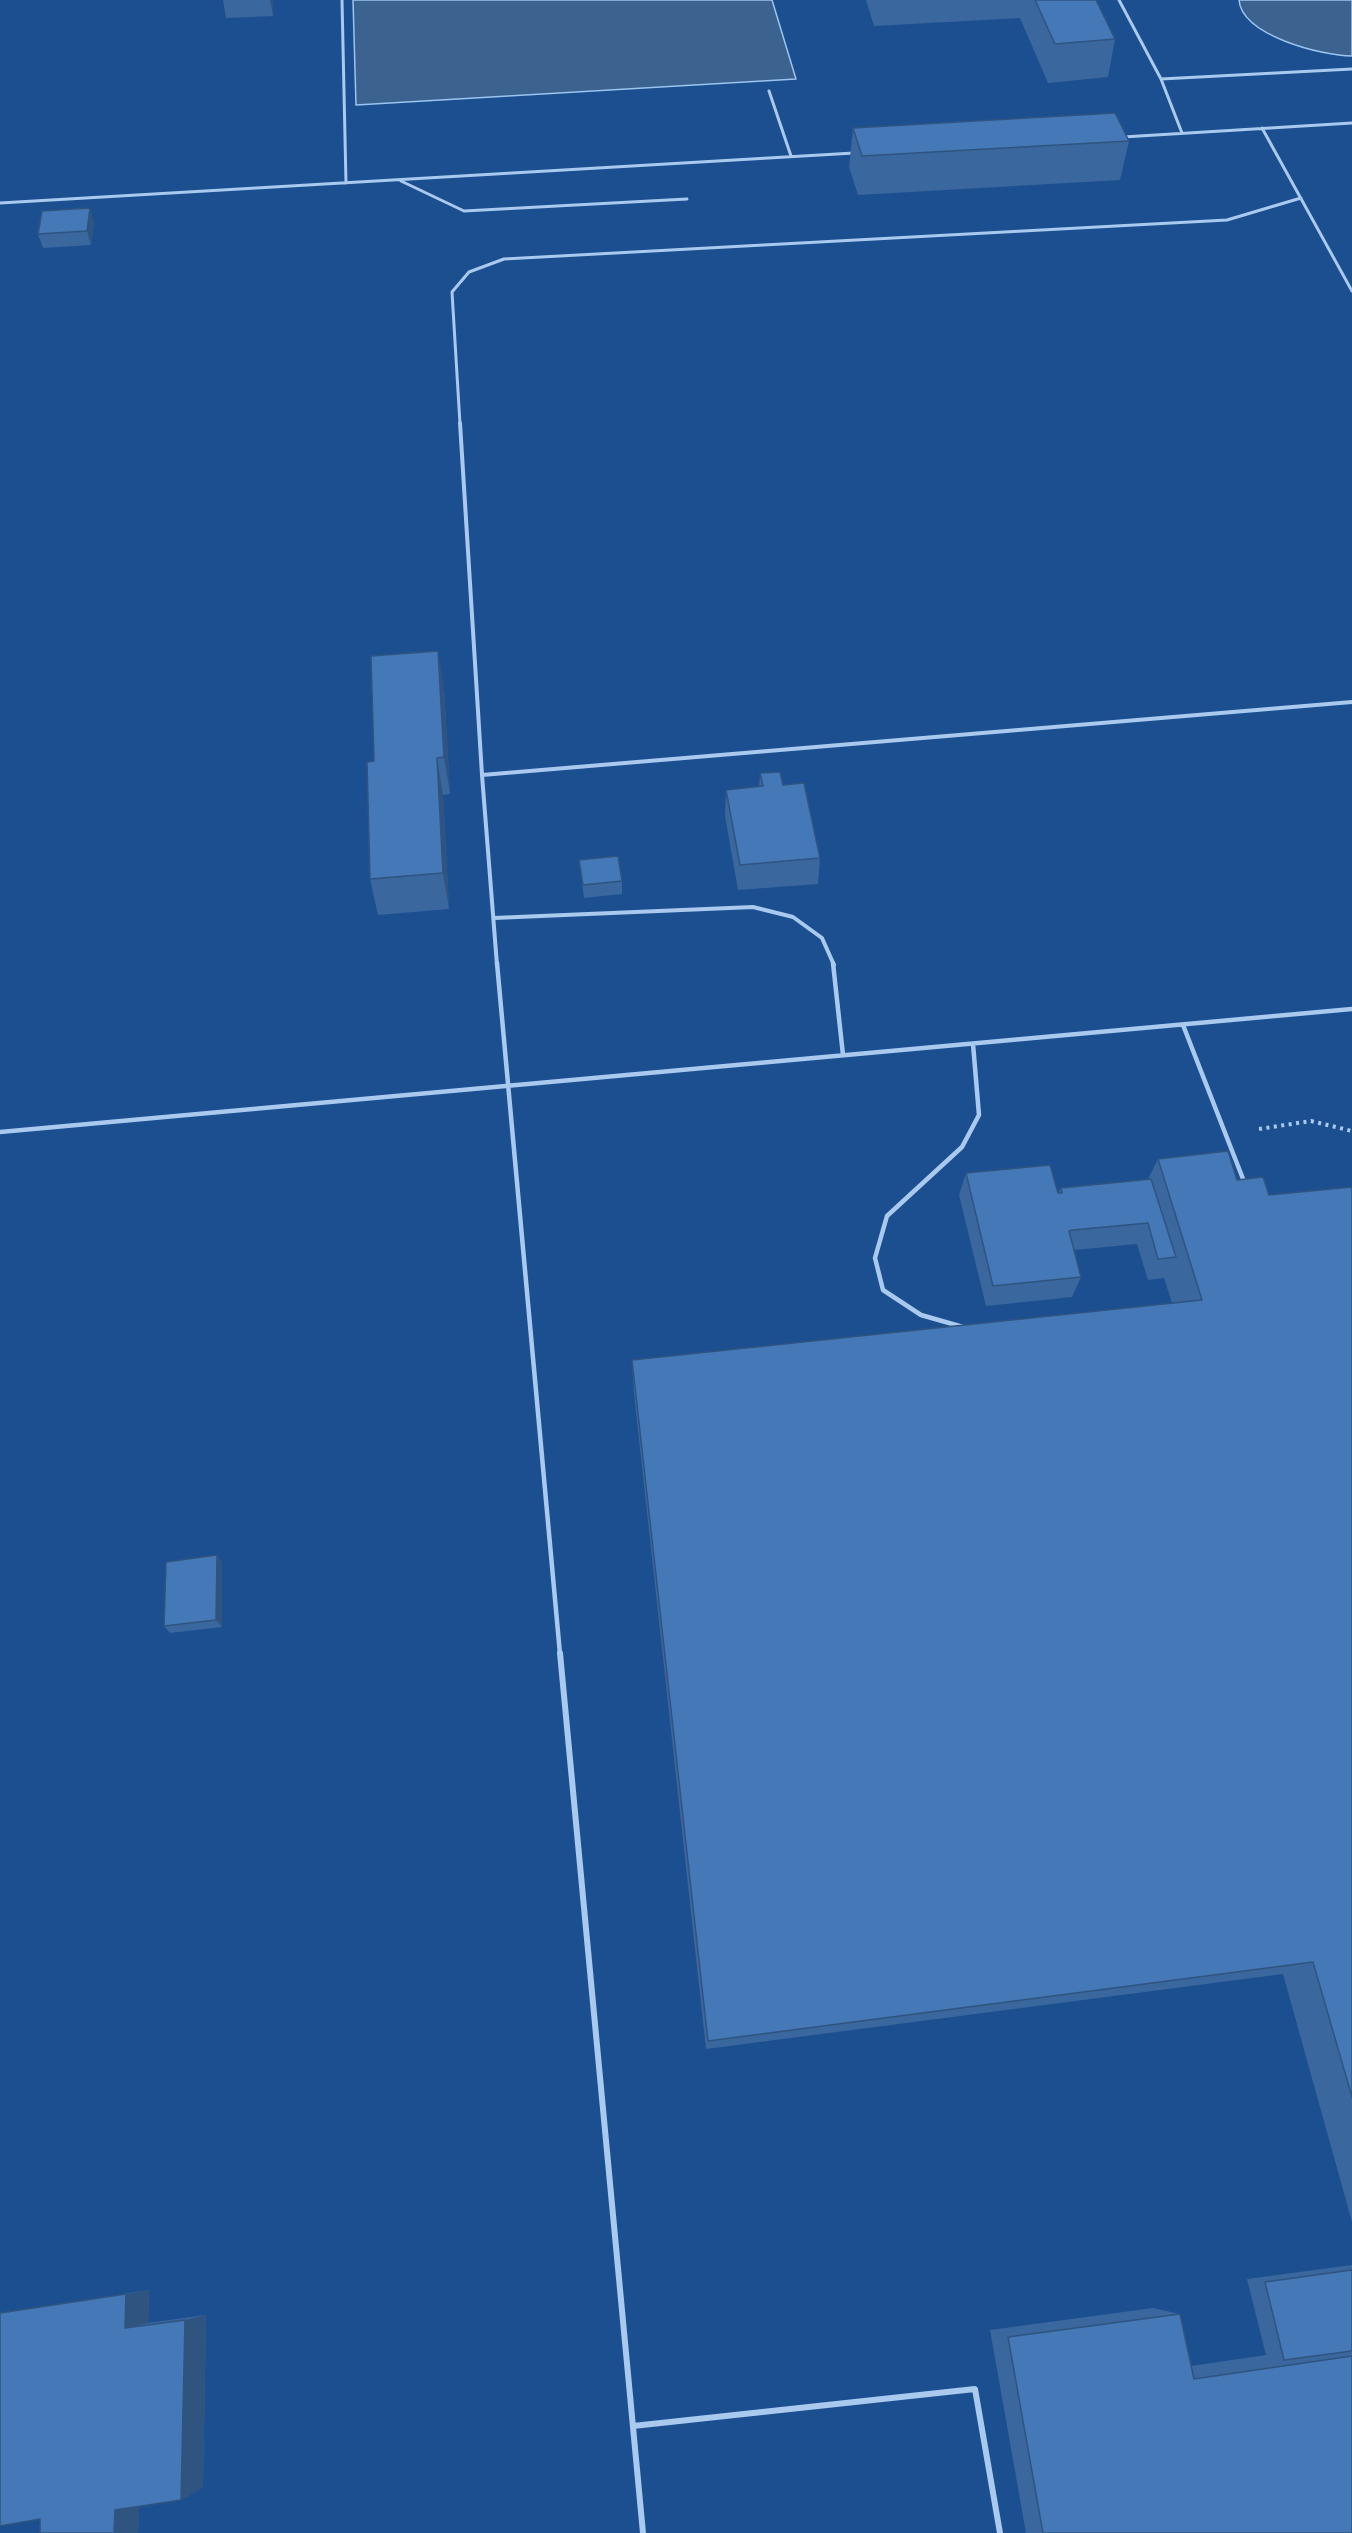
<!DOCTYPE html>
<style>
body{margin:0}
canvas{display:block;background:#1b4f8f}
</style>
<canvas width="1352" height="2533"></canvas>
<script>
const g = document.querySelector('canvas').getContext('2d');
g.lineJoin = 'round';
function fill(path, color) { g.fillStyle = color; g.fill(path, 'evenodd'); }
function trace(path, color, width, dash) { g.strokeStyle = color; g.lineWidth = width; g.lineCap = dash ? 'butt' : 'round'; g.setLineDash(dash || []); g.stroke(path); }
const water = new Path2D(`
 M353,0H772L796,79L356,105Z
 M1239,0H1352V56C1323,56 1242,36 1239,0Z`);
fill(water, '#3c6290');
trace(water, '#9cc4f0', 1.5);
trace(new Path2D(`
 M1259,1129L1311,1121L1352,1131`), '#a9c9ee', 4, [3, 4.5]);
trace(new Path2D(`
 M342,0L346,183
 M1119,0L1161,79L1182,133
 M1161,79L1352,69
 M769,91L791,156
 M1262,128L1352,291
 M1123,137L1352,123
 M401,181L464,211L687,199
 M0,203L854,153
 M460,424L452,292L469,272L504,259L1227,220L1301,198`), '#a9c9ee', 3);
trace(new Path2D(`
 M460,423L482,775L1352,702
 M482,775L497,965
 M494,918L753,907L793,917L822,938L834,965`), '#a9c9ee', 4);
trace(new Path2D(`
 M497,963L560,1654
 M833,963L843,1055
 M1183,1025L1245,1184
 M0,1132L1352,1009
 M963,1327L921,1315L883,1290L875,1258L887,1216L962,1147L979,1115L973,1044`), '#a9c9ee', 4.5);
trace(new Path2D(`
 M560,1653L643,2533
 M633,2426L975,2389L1000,2533`), '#a9c9ee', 6);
fill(new Path2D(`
 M223,0H273V16L226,18Z
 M866,0H1096L1115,39L1108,77L1048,83L1020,18L874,26Z
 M853,128L1129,141L1120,180L858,195L849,167Z
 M94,222L91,245L43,248L38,234Z
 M444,689L450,794L443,795L449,909L378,915L370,879L374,761Z
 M760,773L783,785L820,858L818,884L738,890L725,816L726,790L759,787Z
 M579,860L622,881V894L584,898Z
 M1158,1159L1237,1180L1269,1195L1352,1187V2222L1283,1974L706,2049L634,1394L632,1360L1172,1303L1164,1278L1148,1280L1137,1244L1074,1250L1081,1277L1072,1297L986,1306L959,1195L966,1173L1058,1193L1061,1188L1148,1179Z
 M217,1555L222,1563V1627L170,1633L164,1626Z
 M1352,2265V2533H1026L990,2330L1153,2308L1180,2314L1191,2366L1266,2355L1247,2279Z
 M149,2290L148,2323L206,2315L203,2487L181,2500L139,2506L138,2533L40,2519L0,2313Z`), '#3a679d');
fill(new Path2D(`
 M270,0H273V16Z
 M90,208L94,222L91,245L87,231Z
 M438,651L444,689L450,794L444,757Z
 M437,758L443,795L449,909L443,873Z
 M217,1555L222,1563V1627L216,1620Z
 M149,2290L148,2323L125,2328L126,2294Z
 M206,2315L203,2487L181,2500L185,2320Z
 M140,2496L138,2533H114L115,2510Z`), '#305480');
const building = new Path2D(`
 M1035,0H1096L1115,39L1055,44Z
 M1115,113L1129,141L862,156L853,128Z
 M90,208L87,231L38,234L42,211Z
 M438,651L444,757L437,758L443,873L370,879L367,762L374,761L371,656Z
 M780,772L783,785L804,783L820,858L740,865L726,790L763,786L760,773Z
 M618,856L622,881L583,885L579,860Z
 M1228,1151L1237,1180L1263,1177L1269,1195L1352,1187V2097L1313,1962L708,2041L632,1360L1202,1300L1158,1159Z
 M1050,1165L1058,1193H1062L1061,1188L1151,1179L1176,1257L1158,1259L1148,1223L1073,1230L1069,1231L1081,1277L993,1286L966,1173Z
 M217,1555L216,1620L164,1626L166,1562Z
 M1352,2270V2351L1284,2360L1265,2282Z
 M126,2294L125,2328L185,2320L181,2500L115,2510L114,2533H40V2519L0,2526V2313Z
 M1180,2314L1194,2379L1352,2356V2533H1043L1008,2337Z`);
fill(building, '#4478b7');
trace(building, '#305480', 1.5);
</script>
